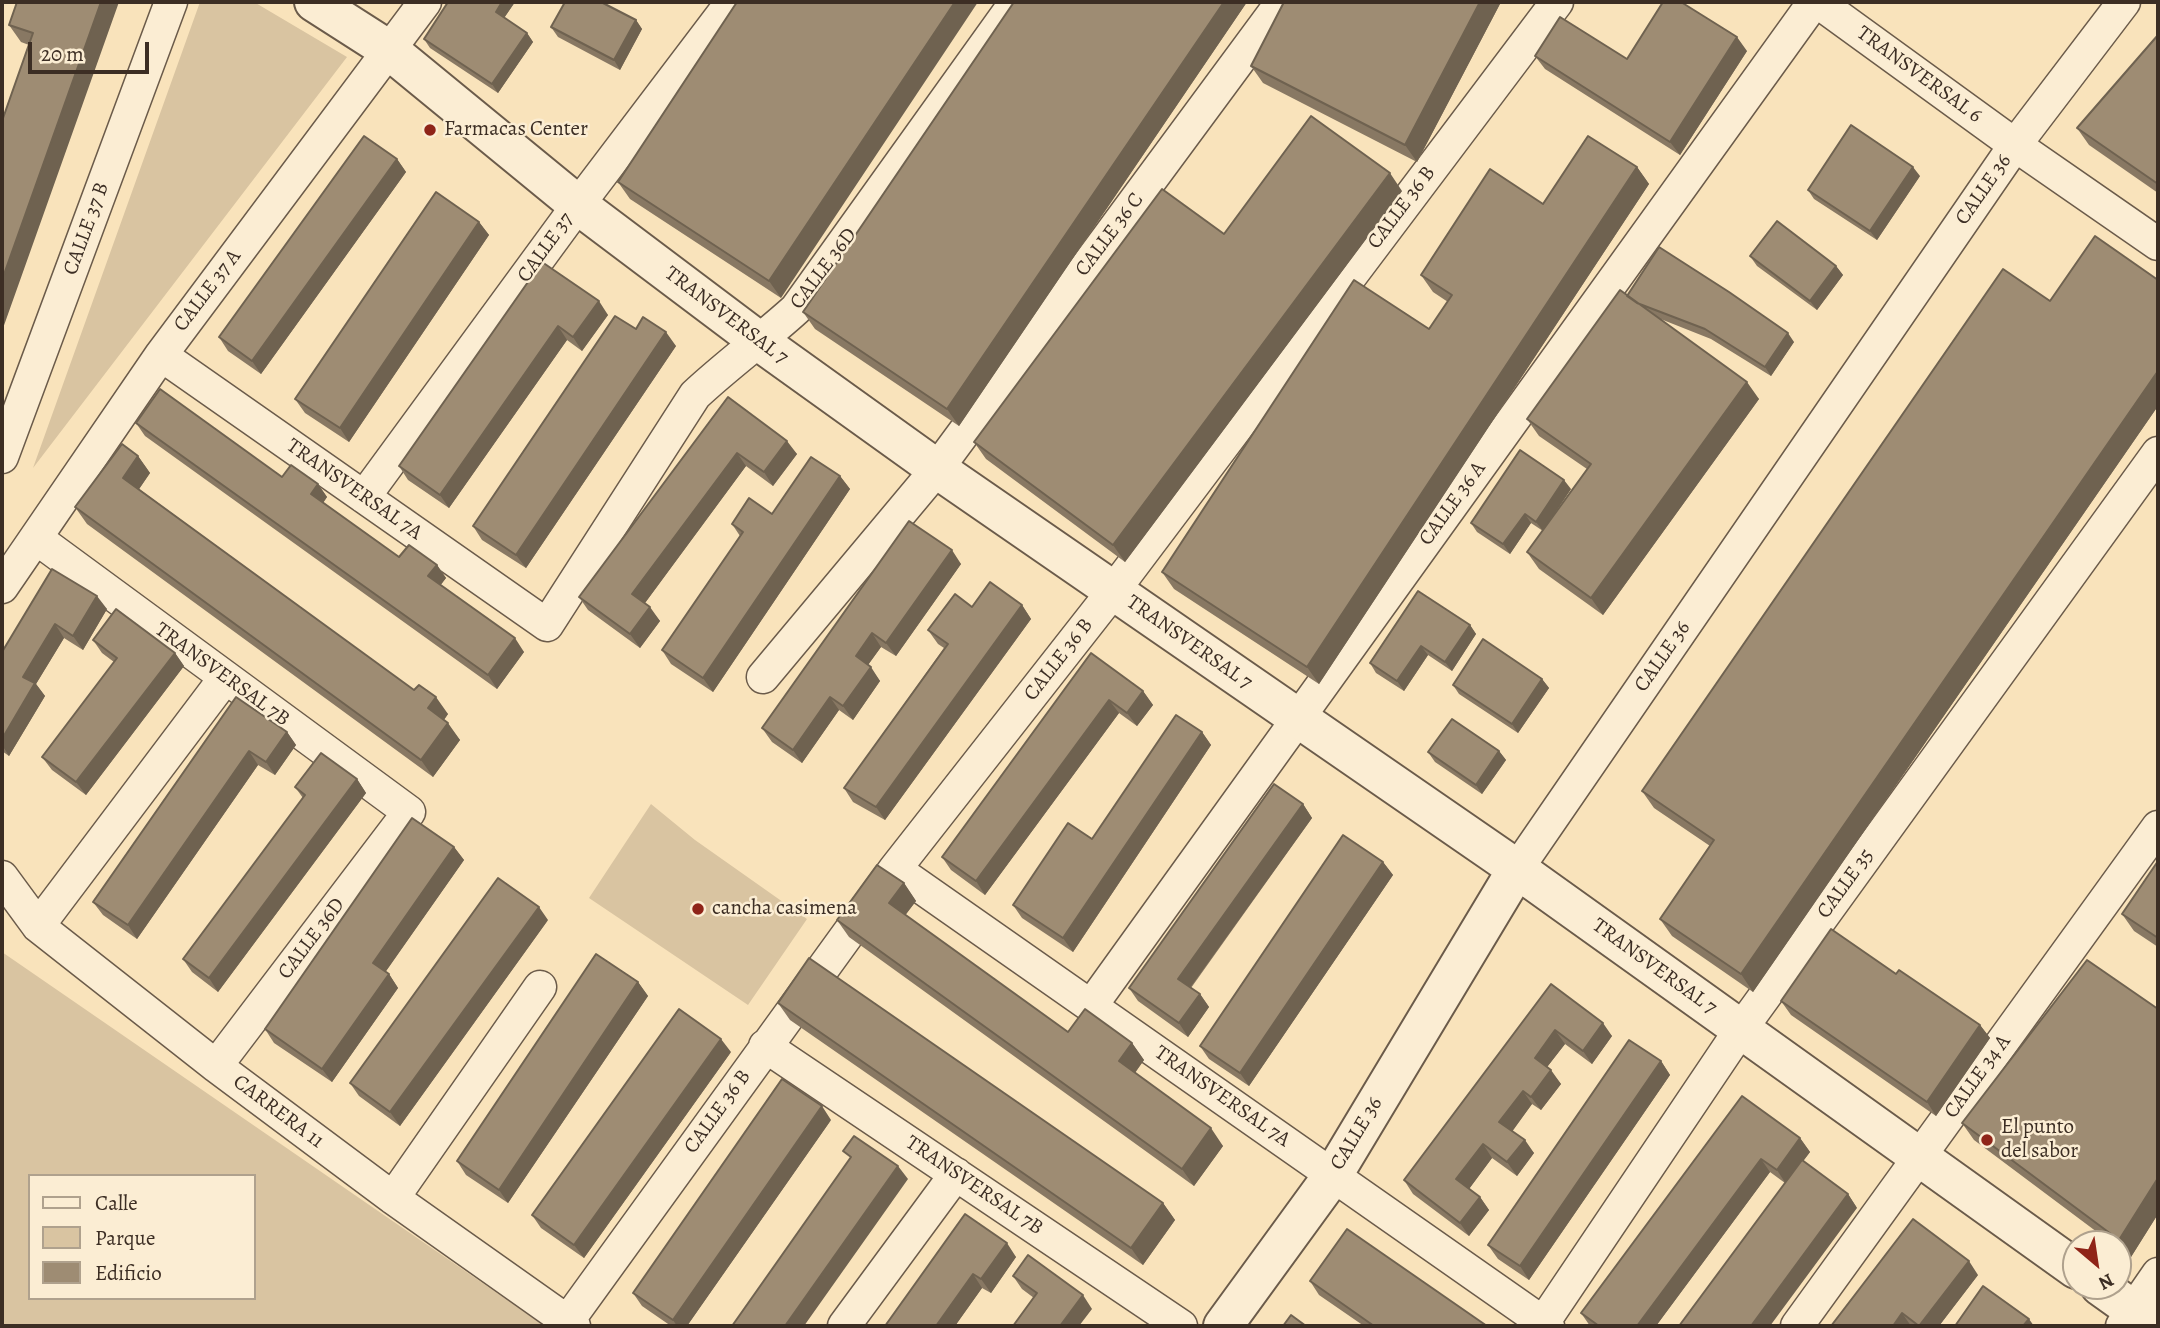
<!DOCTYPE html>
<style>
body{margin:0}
#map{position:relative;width:2160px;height:1328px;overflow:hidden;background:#f9e3bb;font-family:Alegreya,serif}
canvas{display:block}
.frame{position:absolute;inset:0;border:4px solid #3c2e24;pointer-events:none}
.legend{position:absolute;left:28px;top:1174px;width:228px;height:126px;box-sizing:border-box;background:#fbedd3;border:2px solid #afa18d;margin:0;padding:9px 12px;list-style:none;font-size:21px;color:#3c2e24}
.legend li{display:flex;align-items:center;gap:14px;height:35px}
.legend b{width:35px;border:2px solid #afa18d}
.north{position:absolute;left:2062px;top:1230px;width:70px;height:70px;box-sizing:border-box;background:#fbedd3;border:2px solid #afa18d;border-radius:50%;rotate:151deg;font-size:19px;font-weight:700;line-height:28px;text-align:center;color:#3c2e24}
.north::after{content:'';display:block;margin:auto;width:24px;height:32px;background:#8f2418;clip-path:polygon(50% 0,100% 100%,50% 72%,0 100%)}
.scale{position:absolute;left:28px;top:42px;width:121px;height:32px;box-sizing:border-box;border:4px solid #3c2e24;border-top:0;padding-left:9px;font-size:21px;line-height:24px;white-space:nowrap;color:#3c2e24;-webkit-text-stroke:5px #fbedd3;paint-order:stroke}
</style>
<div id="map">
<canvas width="2160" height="1328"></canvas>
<div class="frame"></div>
<ul class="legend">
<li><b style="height:9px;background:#fbedd3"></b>Calle</li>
<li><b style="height:19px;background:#d9c4a1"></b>Parque</li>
<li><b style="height:19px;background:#9e8c73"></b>Edificio</li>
</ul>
<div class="north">N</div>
<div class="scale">20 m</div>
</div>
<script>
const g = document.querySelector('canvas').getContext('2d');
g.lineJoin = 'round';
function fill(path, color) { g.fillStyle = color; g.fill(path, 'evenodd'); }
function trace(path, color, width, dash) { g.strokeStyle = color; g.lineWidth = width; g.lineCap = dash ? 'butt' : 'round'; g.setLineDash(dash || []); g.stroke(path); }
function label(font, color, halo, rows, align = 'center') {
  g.font = font + ' Alegreya,serif'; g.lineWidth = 5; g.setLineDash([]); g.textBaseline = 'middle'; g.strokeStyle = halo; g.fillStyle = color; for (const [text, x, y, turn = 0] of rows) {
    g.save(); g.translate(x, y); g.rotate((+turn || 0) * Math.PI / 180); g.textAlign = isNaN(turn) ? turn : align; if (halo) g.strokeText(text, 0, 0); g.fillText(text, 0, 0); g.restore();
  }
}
fill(new Path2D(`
 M200,2H254L347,57L33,468Z
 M651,804L695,840L807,919L748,1005L589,898Z
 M2,952L545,1326H2ZM30,1176H254V1298H30Z`), '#d9c4a1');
const minor = new Path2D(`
 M1818,2L2015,145L2158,244
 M161,355L547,625L695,395C727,365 763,339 796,309L1016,2
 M2,457L171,2
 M364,497L578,205L732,2
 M36,538L409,812L216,1066
 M2,587L161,355L425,2
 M763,677L937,469L1282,2
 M895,869L1548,1326
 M1517,869L2015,145L2124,2
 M2,877L38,926L216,1066L393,1198L574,1326
 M38,926L225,678
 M1091,1006L1814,2
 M765,1046L1181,1326
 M393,1198L540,987
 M567,1322L895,869L1114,590L1557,2
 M1543,1323L1741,1029L2158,453
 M844,1326L956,1174
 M1797,1326L2158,827
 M2122,1326L2158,1274`);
const tertiary = new Path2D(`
 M314,2L389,50L578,205L760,342L937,469L1517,869L2076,1269
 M2100,1286L2156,1326
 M1223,1326L1333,1175L1517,869`);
trace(minor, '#6b5b4a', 35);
trace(tertiary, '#6b5b4a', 42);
trace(minor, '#fbedd3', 32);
trace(tertiary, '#fbedd3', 38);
fill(new Path2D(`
 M119,2L29,45L21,42L9,25Z
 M515,2L504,18L527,33L533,42L498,93L430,48L424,39Z
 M737,2L781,298L630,199L618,182Z
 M1014,2H1247L959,426L815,329L803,312Z
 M1501,2L1417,162L1263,83L1251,66Z
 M636,20L642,29L620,70L558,37L551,27Z
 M2158,35V193L2089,145L2077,128Z
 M1747,51L1680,155L1545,69L1535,56L1627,59Z
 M397,159L406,172L261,374L228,351L219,337Z
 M1637,167L1649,184L1319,684L1174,589L1162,572L1429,329L1448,302L1433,292L1421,275L1543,204Z
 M1920,176L1877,240L1814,199L1808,190Z
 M1402,191L1125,562L986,459L974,442L1224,234Z
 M479,222L489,235L349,442L305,413L295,399Z
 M1750,256L1836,266L1843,275L1817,310L1757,266Z
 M542,262L608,315L582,351L567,340L449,508L408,480L399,466Z
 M2158,280V406L1753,992L1672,936L1660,919L1710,846L1654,808L1642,791L2050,301Z
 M1627,296L1794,342L1771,376L1711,339L1658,318L1759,399L1603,615L1539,569L1527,552L1543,531L1531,523L1510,554L1477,532L1471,523L1571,489L1547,524L1587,469L1539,436L1527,419Z
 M636,329L676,346L526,568L482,540L473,526Z
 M728,397L797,454L773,486L746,466L645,603L660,621L640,648L588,610L579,597Z
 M136,423L282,477L318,484L327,497L323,503L399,557L437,565L446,578L440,585L524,652L497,689L145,436Z
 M138,456L150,473L139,489L414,690L448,714L444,720L460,740L433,777L87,524L75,507Z
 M840,476L850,489L713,692L671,664L662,650L740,536L732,524L772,514Z
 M909,521L961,564L896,656L881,647L868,665L880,681L853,720L839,710L802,763L772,742L762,728Z
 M52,569L107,609L83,650L64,638L36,684L45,696L9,756L2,751V652Z
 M1022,605L1031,619L885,820L853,802L844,788L944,648L938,644L928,630L972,607Z
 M1470,625L1476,634L1452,671L1428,655L1404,691L1376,673L1370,663Z
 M93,640L175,653L184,666L86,795L52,770L42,757L114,662L102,653Z
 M1091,653L1143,691L1153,705L1137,726L1119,713L985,895L951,870L942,857Z
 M1542,679L1549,688L1518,733L1459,694L1453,685Z
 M236,697L287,732L296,745L275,775L258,765L137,939L103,915L93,902Z
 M1202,732L1211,745L1073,952L1022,918L1013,905L1092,839Z
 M1499,751L1506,760L1482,794L1435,762L1428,752Z
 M357,779L366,793L218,992L192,972L183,959L303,798L295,787Z
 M1303,804L1312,818L1191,988L1200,994L1209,1007L1188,1037L1138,1001L1129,988Z
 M454,847L464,860L385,972L389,974L398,988L332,1082L274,1043L265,1029Z
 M2158,861V947L2134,931L2122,914Z
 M1383,862L1393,875L1249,1086L1209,1059L1200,1046Z
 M904,883L916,901L905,915L1068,1032L1132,1043L1144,1060L1135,1073L1223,1146L1194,1186L849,937L837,920Z
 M548,920L400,1126L359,1096L350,1083Z
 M1896,974L1980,1025L1990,1038L1936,1116L1791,1015L1781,1001Z
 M638,982L648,996L508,1203L466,1175L457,1161Z
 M1551,984L1612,1036L1592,1064L1565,1044L1547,1067L1561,1084L1541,1110L1532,1104L1512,1131L1534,1153L1517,1176L1492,1158L1469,1189L1480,1197L1489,1210L1469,1236L1413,1194L1404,1180Z
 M778,1003L1163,1203L1175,1220L1143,1265L790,1020Z
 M2158,1009V1214L2131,1257L2118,1248V1244H2113L1974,1140L1962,1123Z
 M731,1052L584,1258L541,1228L532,1215Z
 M1661,1061L1670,1075L1529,1280L1498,1259L1488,1245Z
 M1742,1096L1800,1138L1810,1152L1803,1161L1848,1194L1857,1208L1785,1183L1770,1172L1656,1326H1590L1581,1313Z
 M831,1120L687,1326H671L642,1306L633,1293Z
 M965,1214L1016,1257L991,1293L982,1288L955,1326Z
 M1978,1275L1939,1326H1831Z
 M1013,1276L1092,1309L1034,1298L1022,1289Z
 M1310,1281L1487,1326H1364L1319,1295Z`), '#887863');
fill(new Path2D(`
 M101,2H119L2,331V280Z
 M502,2H515L502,21L496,12Z
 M955,2H978L781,298L769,281Z
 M1224,2H1247L959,426L947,409Z
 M1480,2H1501L1417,162L1405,145Z
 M636,20L642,29L620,70L614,60Z
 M527,33L533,42L498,93L492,84Z
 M1737,37L1747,51L1680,155L1670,142Z
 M397,159L406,172L261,374L252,361Z
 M1637,167L1649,184L1319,684L1307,667Z
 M1913,167L1920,176L1877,240L1870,231Z
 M1390,173L1402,191L1125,562L1113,545Z
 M479,222L489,235L349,442L340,428Z
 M1836,266L1843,275L1817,310L1810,301Z
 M599,301L608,315L582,351L573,337Z
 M558,326L567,340L449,508L440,495Z
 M666,332L676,346L526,568L516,555Z
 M1788,333L1794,342L1771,376L1765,367Z
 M2158,371V406L1753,992L1741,974Z
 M1747,382L1759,399L1603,615L1591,598Z
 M787,441L797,454L773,486L764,472Z
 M737,453L746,466L642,607L632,594Z
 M138,456L150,473L135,495L123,478Z
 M840,476L850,489L713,692L703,678Z
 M1564,480L1571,489L1543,531L1536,522Z
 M318,484L327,497L320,507L311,494Z
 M1525,514L1531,523L1510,554L1503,544Z
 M952,550L961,564L896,656L886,643Z
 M437,565L446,578L437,590L428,576Z
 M97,596L107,609L83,650L73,636Z
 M1022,605L1031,619L885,820L876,807Z
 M650,607L660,621L640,648L630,634Z
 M55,624L64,638L36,684L45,696L9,756L2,745V739L23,677Z
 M1470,625L1476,634L1452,671L1445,662Z
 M872,633L881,647L865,669L856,656Z
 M515,638L524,652L497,689L488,675Z
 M1421,646L1428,655L1404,691L1397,681Z
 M175,653L184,666L86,795L76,782Z
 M871,667L880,681L853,720L843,706Z
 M1542,679L1549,688L1518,733L1512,724Z
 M1143,691L1153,705L1137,726L1127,713Z
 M436,697L448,714L440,725L428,708Z
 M830,697L839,710L802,763L793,750Z
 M1109,700L1119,713L985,895L976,881Z
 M448,723L460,740L433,777L421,760Z
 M287,732L296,745L275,775L266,762Z
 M1202,732L1211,745L1073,952L1063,938Z
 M249,751L258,765L137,939L128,925Z
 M1499,751L1506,760L1482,794L1476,785Z
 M357,779L366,793L218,992L209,978Z
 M1303,804L1312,818L1187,992L1178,979Z
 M454,847L464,860L382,977L373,963Z
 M1383,862L1393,875L1249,1086L1240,1073Z
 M904,883L916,901L901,921L889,903Z
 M539,907L548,920L400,1126L390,1112Z
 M389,974L398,988L332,1082L322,1069Z
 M638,982L648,996L508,1203L499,1190Z
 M1200,994L1209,1007L1188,1037L1179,1023Z
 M1603,1023L1612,1036L1592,1064L1583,1051Z
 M1980,1025L1990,1038L1936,1116L1927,1102Z
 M1555,1030L1565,1044L1544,1071L1535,1058Z
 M721,1039L731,1052L584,1258L574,1245Z
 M1132,1043L1144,1060L1131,1078L1119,1061Z
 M1661,1061L1670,1075L1529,1280L1520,1266Z
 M1551,1070L1561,1084L1541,1110L1531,1097Z
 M1523,1091L1532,1104L1509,1136L1499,1122Z
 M822,1106L831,1120L687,1326H677L673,1320Z
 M1211,1128L1223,1146L1194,1186L1182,1169Z
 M1800,1138L1810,1152L1786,1184L1777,1170Z
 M1525,1140L1534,1153L1517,1176L1507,1162Z
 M1483,1144L1492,1158L1466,1193L1456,1179Z
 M1761,1159L1770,1172L1656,1326H1637Z
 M898,1166L908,1179L804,1326H785Z
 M2158,1178V1214L2131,1257L2119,1240Z
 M1848,1194L1857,1208L1770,1326H1751Z
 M1480,1197L1489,1210L1469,1236L1460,1223Z
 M1163,1203L1175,1220L1143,1265L1131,1248Z
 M1007,1243L1016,1257L991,1293L981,1279Z
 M1969,1261L1978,1275L1939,1326H1919Z
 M973,1274L982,1288L955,1326H936Z
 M1083,1295L1092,1309L1079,1326H1060Z
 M1902,1313L1911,1326H1893Z
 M2029,1319L2034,1326H2023Z`), '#6f6250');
const building = new Path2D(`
 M17,2H101L2,280V121L33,33L9,25Z
 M448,2H502L496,12L527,33L492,84L424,39Z
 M565,2H601L636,20L614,60L551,27Z
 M737,2H955L769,281L618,182Z
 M1014,2H1224L947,409L803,312Z
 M1284,2H1480L1405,145L1251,66Z
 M1663,2H1681L1737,37L1670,142L1535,56L1560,17L1627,59Z
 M2158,35V184L2077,128Z
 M1311,116L1390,173L1113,545L974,442L1162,189L1224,234Z
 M1851,125L1913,167L1870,231L1808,190Z
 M364,136L397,159L252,361L219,337Z
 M1588,136L1637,167L1307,667L1162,572L1354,280L1429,329L1452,295L1421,275L1490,169L1543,204Z
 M436,192L479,222L340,428L295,399Z
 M1777,221L1836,266L1810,301L1750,256Z
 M2095,236L2158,280V371L1741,974L1660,919L1714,840L1642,791L2003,269L2050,301Z
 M1659,247L1729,292L1788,333L1765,367L1705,329L1637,303L1627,296Z
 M542,262L599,301L573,337L558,326L440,495L399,466Z
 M1620,290L1747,382L1591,598L1527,552L1591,464L1527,419Z
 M615,316L636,329L643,317L666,332L516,555L473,526Z
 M160,389L282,477L291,465L318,484L311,494L399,557L409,545L437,565L428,576L515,638L488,675L136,423Z
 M728,397L787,441L764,472L737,453L632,594L650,607L630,634L579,597Z
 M122,444L138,456L123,478L414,690L419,685L436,697L428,708L448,723L421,760L75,507Z
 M1520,450L1564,480L1536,522L1525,514L1503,544L1471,523Z
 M811,457L840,476L703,678L662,650L743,532L732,524L749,498L772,514Z
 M909,521L952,550L886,643L872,633L856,656L871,667L843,706L830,697L793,750L762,728Z
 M52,569L97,596L73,636L55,624L23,677L35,683L2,739V652Z
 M990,582L1022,605L876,807L844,788L948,644L928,630L955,594L972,607Z
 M1418,591L1470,625L1445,662L1421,646L1397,681L1370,663Z
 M116,609L175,653L76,782L42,757L117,658L93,640Z
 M1483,639L1542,679L1512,724L1453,685Z
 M1091,653L1143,691L1127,713L1109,700L976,881L942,857Z
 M236,697L287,732L266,762L249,751L128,925L93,902Z
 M1176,715L1202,732L1063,938L1013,905L1068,823L1092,839Z
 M1452,719L1499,751L1476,785L1428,752Z
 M321,753L357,779L209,978L183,959L305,795L295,787Z
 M1274,784L1303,804L1178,979L1200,994L1179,1023L1129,988Z
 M412,818L454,847L373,963L389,974L322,1069L265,1029Z
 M1343,835L1383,862L1240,1073L1200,1046Z
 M2158,861V938L2122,914Z
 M877,865L904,883L889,903L1068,1032L1085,1009L1132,1043L1119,1061L1211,1128L1182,1169L837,920Z
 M498,878L539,907L390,1112L350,1083Z
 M1831,929L1896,974L1899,970L1980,1025L1927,1102L1781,1001Z
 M596,954L638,982L499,1190L457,1161Z
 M809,958L1163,1203L1131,1248L778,1003Z
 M2087,960L2158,1009V1178L2119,1240L1962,1123Z
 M1551,984L1603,1023L1583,1051L1555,1030L1535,1058L1551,1070L1531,1097L1523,1091L1499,1122L1525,1140L1507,1162L1483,1144L1456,1179L1480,1197L1460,1223L1404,1180Z
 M679,1009L721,1039L574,1245L532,1215Z
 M1629,1040L1661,1061L1520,1266L1488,1245Z
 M782,1079L822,1106L673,1320L633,1293Z
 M1742,1096L1800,1138L1777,1170L1761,1159L1637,1326H1599L1581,1313Z
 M854,1136L898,1166L785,1326H732L851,1157L843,1151Z
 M1802,1160L1848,1194L1751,1326H1679Z
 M965,1214L1007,1243L981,1279L973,1274L936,1326H885Z
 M1913,1219L1969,1261L1919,1326L1902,1313L1893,1326H1831Z
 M1347,1229L1487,1326H1374L1310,1281Z
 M1028,1255L1083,1295L1060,1326H1013L1037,1293L1013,1276Z
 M1983,1286L2029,1319L2023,1326H1955Z
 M1291,1315L1306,1326H1283Z`);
fill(building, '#9e8c73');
trace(building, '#6f6250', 2);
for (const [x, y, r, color] of [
 [430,130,7,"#8f2418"],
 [698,909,7,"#8f2418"],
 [1987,1140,7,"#8f2418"]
]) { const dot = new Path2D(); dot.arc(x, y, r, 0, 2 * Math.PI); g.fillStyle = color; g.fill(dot); trace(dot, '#fbedd3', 2.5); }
label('21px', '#3c2e24', '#fbedd3', [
 ["TRANSVERSAL 6",1919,75,36],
 ["CALLE 36",1984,190,-55],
 ["CALLE 36 B",1402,208,-53],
 ["CALLE 37 B",87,229,-70],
 ["CALLE 36 C",1110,235,-53],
 ["CALLE 37",546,248,-54],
 ["CALLE 36D",824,269,-53],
 ["CALLE 37 A",208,291,-53],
 ["TRANSVERSAL 7",726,316,37],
 ["TRANSVERSAL 7A",354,490,35],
 ["CALLE 36 A",1453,504,-54],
 ["TRANSVERSAL 7",1189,643,35],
 ["CALLE 36",1663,657,-55],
 ["CALLE 36 B",1059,660,-52],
 ["TRANSVERSAL 7B",222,675,36],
 ["CALLE 35",1846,884,-54],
 ["CALLE 36D",312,939,-53],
 ["TRANSVERSAL 7",1654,967,36],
 ["CALLE 34 A",1978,1077,-54],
 ["TRANSVERSAL 7A",1222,1097,35],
 ["CARRERA 11",278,1112,37],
 ["CALLE 36 B",718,1112,-54],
 ["CALLE 36",1357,1134,-59],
 ["TRANSVERSAL 7B",974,1186,34]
]);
label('21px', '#3c2e24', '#fbedd3', [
 ["Farmacas Center",444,130],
 ["cancha casimena",712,909],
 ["El punto",2001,1128],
 ["del sabor",2001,1152]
], 'left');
</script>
